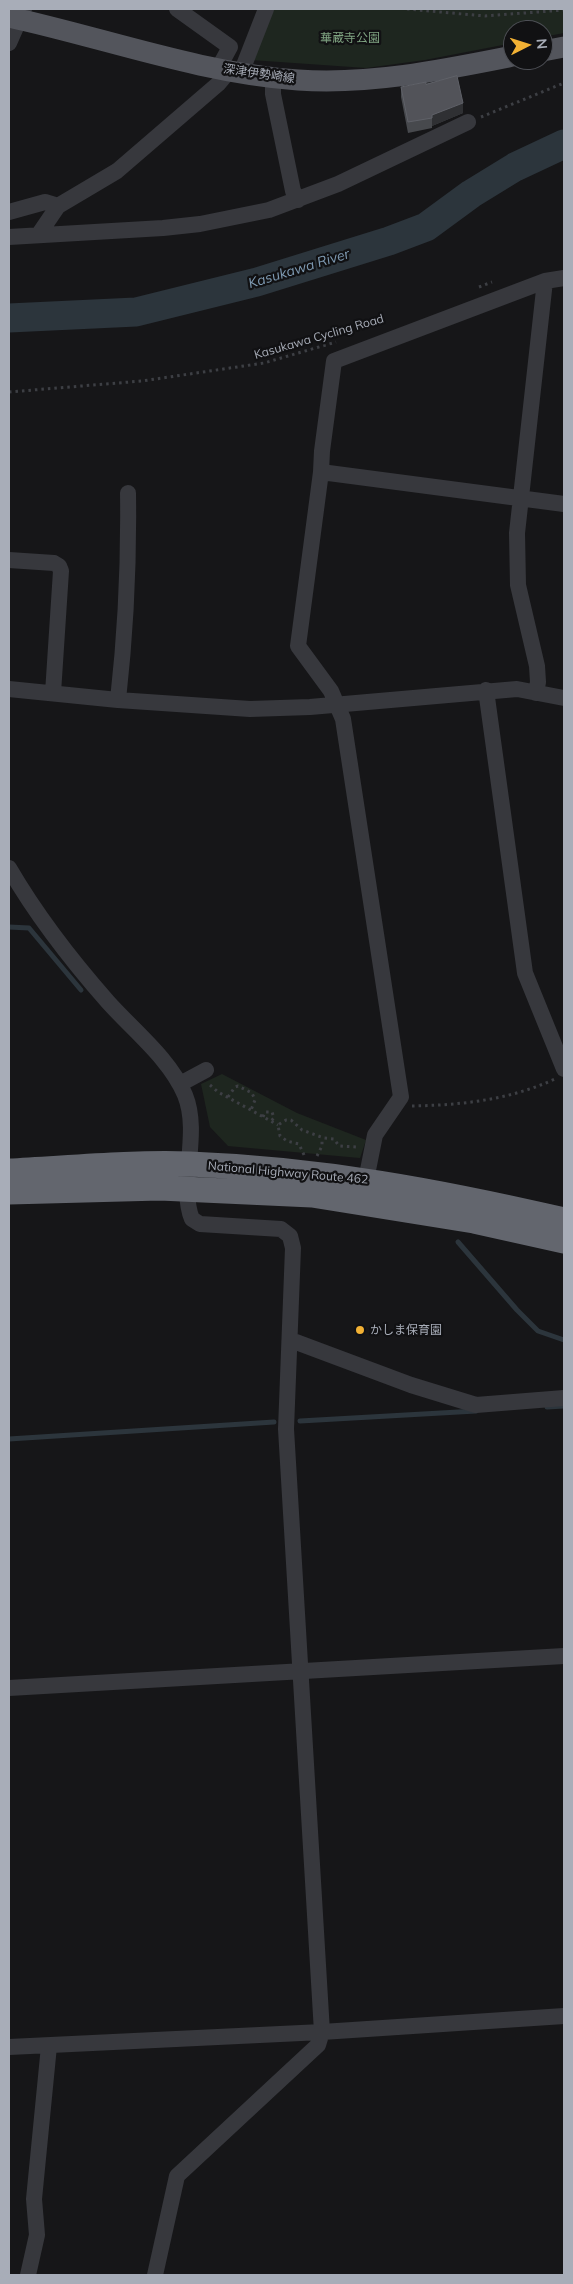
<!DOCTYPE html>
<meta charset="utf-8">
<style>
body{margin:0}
#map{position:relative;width:573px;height:2284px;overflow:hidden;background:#161618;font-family:Mulish,sans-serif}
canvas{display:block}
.frame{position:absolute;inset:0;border:10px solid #a8adb8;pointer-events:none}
.north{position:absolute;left:503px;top:20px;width:50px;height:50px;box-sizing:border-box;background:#111113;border:1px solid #4d4f55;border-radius:50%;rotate:85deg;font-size:14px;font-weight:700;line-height:20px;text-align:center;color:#a8adb8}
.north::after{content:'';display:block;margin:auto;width:18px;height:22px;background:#f2b134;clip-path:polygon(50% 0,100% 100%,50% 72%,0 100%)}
</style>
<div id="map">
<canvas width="573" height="2284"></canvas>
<div class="frame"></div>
<div class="north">N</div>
</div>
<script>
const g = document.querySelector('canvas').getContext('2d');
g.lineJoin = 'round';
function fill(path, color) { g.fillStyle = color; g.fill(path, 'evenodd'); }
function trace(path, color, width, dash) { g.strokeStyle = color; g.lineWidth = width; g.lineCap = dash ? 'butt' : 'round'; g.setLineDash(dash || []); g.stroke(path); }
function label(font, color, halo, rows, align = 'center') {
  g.font = font + ' Mulish,"Noto Sans JP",sans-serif'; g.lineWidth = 4.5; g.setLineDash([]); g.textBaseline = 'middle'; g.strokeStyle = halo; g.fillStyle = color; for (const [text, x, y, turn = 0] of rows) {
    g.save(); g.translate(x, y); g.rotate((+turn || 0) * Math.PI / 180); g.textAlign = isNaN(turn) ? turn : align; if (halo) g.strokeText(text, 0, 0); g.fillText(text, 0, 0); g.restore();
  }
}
fill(new Path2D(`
 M272,9H564V33L543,37V30H513V43L425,60L366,68L251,60Z
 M222,1074L297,1113L366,1140L360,1158L228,1146L210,1127L201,1084Z`), '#1e261f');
trace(new Path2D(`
 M9,927L29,928L81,990
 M458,1242L517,1310L538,1331L564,1340
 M547,1407L564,1406
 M300,1421L476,1411
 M9,1439L274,1422`), '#2c353c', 5);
trace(new Path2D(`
 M9,318L136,312L257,282L389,241L426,227L471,194L515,167L564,144`), '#2c353c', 29);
trace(new Path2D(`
 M407,9L485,16L564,10
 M481,117L564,83
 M479,287L492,282
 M9,392L142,381L264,363L336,342
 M210,1085L218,1092L278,1125
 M228,1097L235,1087L238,1086L252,1093L255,1100L251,1110
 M412,1106C462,1105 509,1100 555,1079
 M263,1117L265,1112H272L274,1118L271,1121
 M304,1155L299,1144L287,1141L280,1136L278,1125L286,1120H291L302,1130L324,1138L334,1139L339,1146L358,1147
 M317,1156L322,1146V1139`), '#3d3f44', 3, [2.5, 4]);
trace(new Path2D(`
 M177,9L230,47L218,69
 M9,43L24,9
 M241,73L266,9
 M273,78V94L293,191L298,200
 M9,212L45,202L58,206
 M39,234L58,206L117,171L218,84L229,71
 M9,237L163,228L200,224L269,210L338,184L468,122
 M321,472L322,451L334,361L545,281L564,278
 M9,560L54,563L59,566L61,571L53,693
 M9,689L118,700L250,709L310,707L517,689L564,698
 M486,690L525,973L564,1069
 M536,693L538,682L537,666L518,585L517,533L545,281
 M118,700C126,629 129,564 128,493
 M9,868C37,916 71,960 108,1002C134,1031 170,1059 185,1095C201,1134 178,1185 192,1219L200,1224L281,1229L290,1236L293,1248L286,1429L322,2032L318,2045L177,2176L155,2275
 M180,1084L206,1070
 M366,1180L375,1135L401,1097L343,719L331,691L298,646L321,472L564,504
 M290,1341L296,1342L411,1385L476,1405L564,1398
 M9,1688L564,1656
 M9,2047L322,2032L564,2016
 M28,2275L37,2235L34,2199L49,2046`), '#37383d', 16);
trace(new Path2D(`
 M9,17C105,38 200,73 298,80C370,85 443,70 513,56
 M543,51L564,47`), '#53555c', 21);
trace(new Path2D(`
 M9,1171C69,1168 130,1162 190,1164C320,1169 439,1191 564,1220
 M9,1192L160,1188L312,1195L474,1221L564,1241`), '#63666e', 25);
fill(new Path2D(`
 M401,87L463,113L432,126V128L408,133L401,97Z`), '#47494d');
fill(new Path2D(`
 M463,103V113L432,126V115Z`), '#2f3033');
const building = new Path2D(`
 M457,76L463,103L432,115V118L408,122L401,87L426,82V84Z`);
fill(building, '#525359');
trace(building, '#5f6168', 1);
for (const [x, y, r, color] of [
 [360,1330,5,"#f2b134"]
]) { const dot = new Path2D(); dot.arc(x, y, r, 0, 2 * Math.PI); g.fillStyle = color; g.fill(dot); trace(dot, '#111113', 2); }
label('12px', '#7fa381', '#111113', [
 ["華蔵寺公園",350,38]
]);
label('12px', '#a8adb8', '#111113', [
 ["深津伊勢崎線",259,74,8],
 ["Kasukawa Cycling Road",319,337,-16],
 ["National Highway Route 462",288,1173,5]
]);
label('12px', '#a8adb8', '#111113', [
 ["かしま保育園",370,1330]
], 'left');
label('italic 14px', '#7f9bb3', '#111113', [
 ["Kasukawa River",299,269,-17]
]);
</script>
